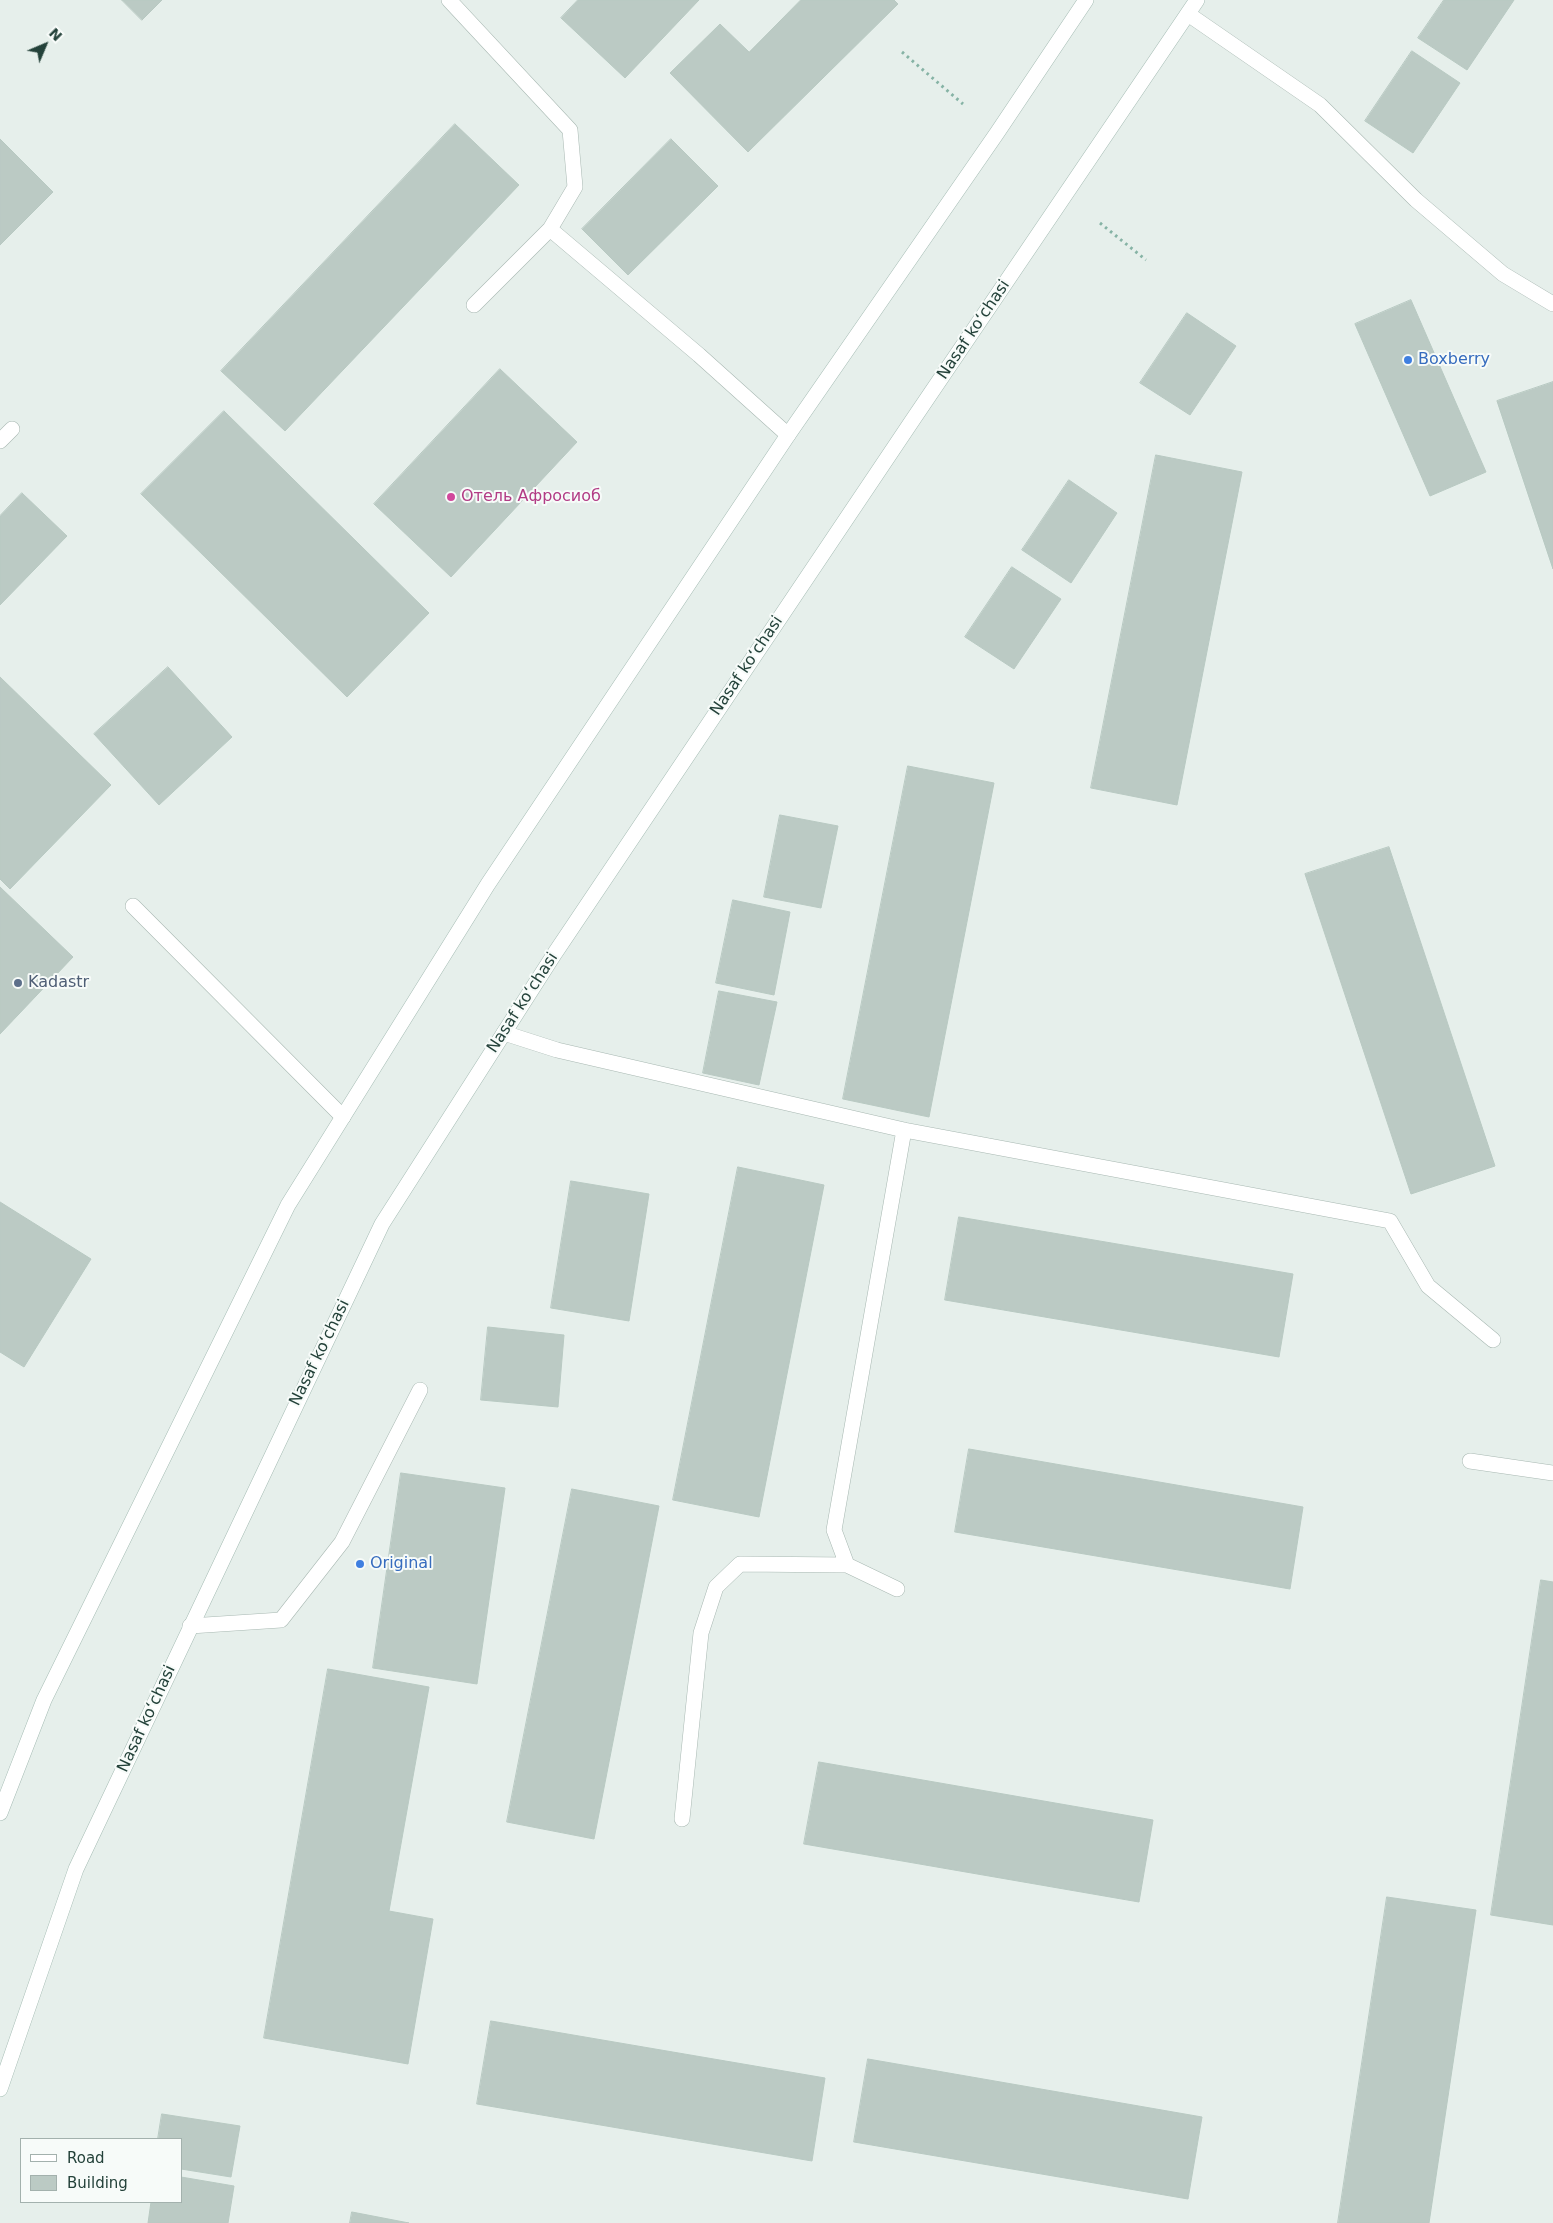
<!DOCTYPE html>
<meta charset="utf-8">
<style>
body{margin:0}
#map{position:relative;width:1553px;height:2223px;overflow:hidden;background:#e6efeb;font-family:"DejaVu Sans",sans-serif}
canvas{display:block}
.legend{position:absolute;left:20px;top:2138px;width:162px;height:65px;box-sizing:border-box;background:#f7fbf9;border:1px solid #a3b1ad;margin:0;padding:6px 9px;list-style:none;font-size:15px;color:#24423a}
.legend li{display:flex;align-items:center;gap:10px;height:25px}
.legend b{width:25px;border:1px solid #a3b1ad}
.north{position:absolute;left:20px;top:20px;width:50px;height:50px;-webkit-text-stroke:4px #f7fbf9;paint-order:stroke;rotate:45deg;font-size:14px;font-weight:700;line-height:20px;text-align:center;color:#24423a}
.north::after{content:'';display:block;margin:auto;width:18px;height:22px;background:#24423a;clip-path:polygon(50% 0,100% 100%,50% 72%,0 100%)}
</style>
<div id="map">
<canvas width="1553" height="2223"></canvas>
<ul class="legend">
<li><b style="height:6px;background:#fff"></b>Road</li>
<li><b style="height:14px;background:#bbcac4"></b>Building</li>
</ul>
<div class="north">N</div>
</div>
<script>
const g = document.querySelector('canvas').getContext('2d');
g.lineJoin = 'round';
function fill(path, color) { g.fillStyle = color; g.fill(path, 'evenodd'); }
function trace(path, color, width, dash) { g.strokeStyle = color; g.lineWidth = width; g.lineCap = dash ? 'butt' : 'round'; g.setLineDash(dash || []); g.stroke(path); }
function label(font, color, halo, rows, align = 'center') {
  g.font = font + ' "DejaVu Sans",sans-serif'; g.lineWidth = 4; g.setLineDash([]); g.textBaseline = 'middle'; g.strokeStyle = halo; g.fillStyle = color; for (const [text, x, y, turn = 0] of rows) {
    g.save(); g.translate(x, y); g.rotate((+turn || 0) * Math.PI / 180); g.textAlign = isNaN(turn) ? turn : align; if (halo) g.strokeText(text, 0, 0); g.fillText(text, 0, 0); g.restore();
  }
}
const building = new Path2D(`
 M122,0H162L142,20Z
 M578,0H699L625,78L561,18Z
 M801,0H894L898,4L748,152L670,73L720,24L749,52Z
 M1444,0H1514L1467,70L1418,38Z
 M1412,51L1460,83L1413,153L1365,121Z
 M455,124L519,185L285,431L221,371Z
 M0,139L53,192L0,245Z
 M671,139L718,186L628,275L582,229Z
 M1411,300L1486,472L1430,496L1355,324Z
 M1187,313L1236,346L1190,415L1140,383Z
 M500,369L577,442L451,577L374,504Z
 M1553,382V569L1497,401Z
 M224,411L429,613L347,697L141,494Z
 M1156,455L1242,472L1177,805L1091,788Z
 M1069,480L1117,513L1071,583L1022,550Z
 M22,493L67,536L0,605V516Z
 M1012,567L1061,599L1014,669L965,637Z
 M168,667L232,737L159,805L94,734Z
 M0,677L111,785L10,889L0,879Z
 M908,766L994,783L929,1117L843,1099Z
 M780,815L838,826L821,908L764,897Z
 M1389,847L1495,1166L1411,1194L1305,874Z
 M0,887L73,957L0,1034Z
 M733,900L790,912L774,995L716,983Z
 M719,991L777,1002L759,1085L703,1073Z
 M738,1167L824,1185L759,1517L673,1500Z
 M571,1181L649,1194L629,1321L551,1308Z
 M0,1202L91,1259L24,1367L0,1352Z
 M959,1217L1293,1274L1279,1357L945,1300Z
 M488,1327L564,1335L558,1407L481,1400Z
 M969,1449L1303,1507L1290,1589L955,1532Z
 M401,1473L505,1488L477,1684L373,1668Z
 M572,1489L659,1506L594,1839L507,1822Z
 M1541,1580L1553,1582V1925L1491,1915Z
 M328,1669L429,1687L389,1911L433,1919L408,2064L264,2038Z
 M819,1762L1153,1820L1139,1902L804,1844Z
 M1387,1897L1476,1910L1429,2223H1338Z
 M491,2021L825,2078L812,2161L477,2104Z
 M868,2059L1202,2117L1188,2199L854,2142Z
 M162,2114L240,2126L231,2177L181,2169V2139H158Z
 M181,2177L234,2186L228,2223H148L151,2202H181Z
 M352,2212L409,2223H350Z`);
fill(building, '#bbcac4');
trace(building, '#b8c9c2', 1);
const service = new Path2D(`
 M449,0L570,130L575,187L550,229L474,305
 M1188,14L1320,105L1416,200L1503,274L1553,304
 M550,229L699,355L788,435
 M0,441L12,429
 M133,906L343,1117
 M504,1033L557,1050L904,1130L1390,1221L1428,1286L1493,1340
 M1470,1461L1553,1473
 M897,1589L847,1565L834,1530L904,1130
 M190,1626L281,1620L342,1542L420,1390
 M682,1819L701,1633L716,1587L740,1564L847,1565`);
const secondary = new Path2D(`
 M0,1813L44,1700L288,1205L488,884L788,435L997,133L1086,0
 M0,2089L76,1869L382,1224L555,953L914,418L1197,0`);
trace(service, '#a8b8b2', 16);
trace(secondary, '#a4bbb3', 16);
trace(new Path2D(`
 M902,52L963,104
 M1100,223L1146,260`), '#86b3a5', 3, [2.5, 4]);
trace(service, '#fff', 15);
trace(secondary, '#fff', 15);
for (const [x, y, r, color] of [
 [1408,360,5,"#3f7fe0"],
 [451,497,5,"#d1479c"],
 [18,983,5,"#5c6f8a"],
 [360,1564,5,"#3f7fe0"]
]) { const dot = new Path2D(); dot.arc(x, y, r, 0, 2 * Math.PI); g.fillStyle = color; g.fill(dot); trace(dot, '#f7fbf9', 2); }
label('16px', '#24423a', '#f7fbf9', [
 ["Nasaf ko‘chasi",974,330,-56],
 ["Nasaf ko‘chasi",747,666,-56],
 ["Nasaf ko‘chasi",523,1003,-57],
 ["Nasaf ko‘chasi",320,1353,-64],
 ["Nasaf ko‘chasi",147,1719,-65]
]);
label('16px', '#366cbe', '#f7fbf9', [
 ["Boxberry",1418,360],
 ["Original",370,1564]
], 'left');
label('16px', '#b23c85', '#f7fbf9', [
 ["Отель Афросиоб",461,497]
], 'left');
label('16px', '#4e5e75', '#f7fbf9', [
 ["Kadastr",28,983]
], 'left');
</script>
